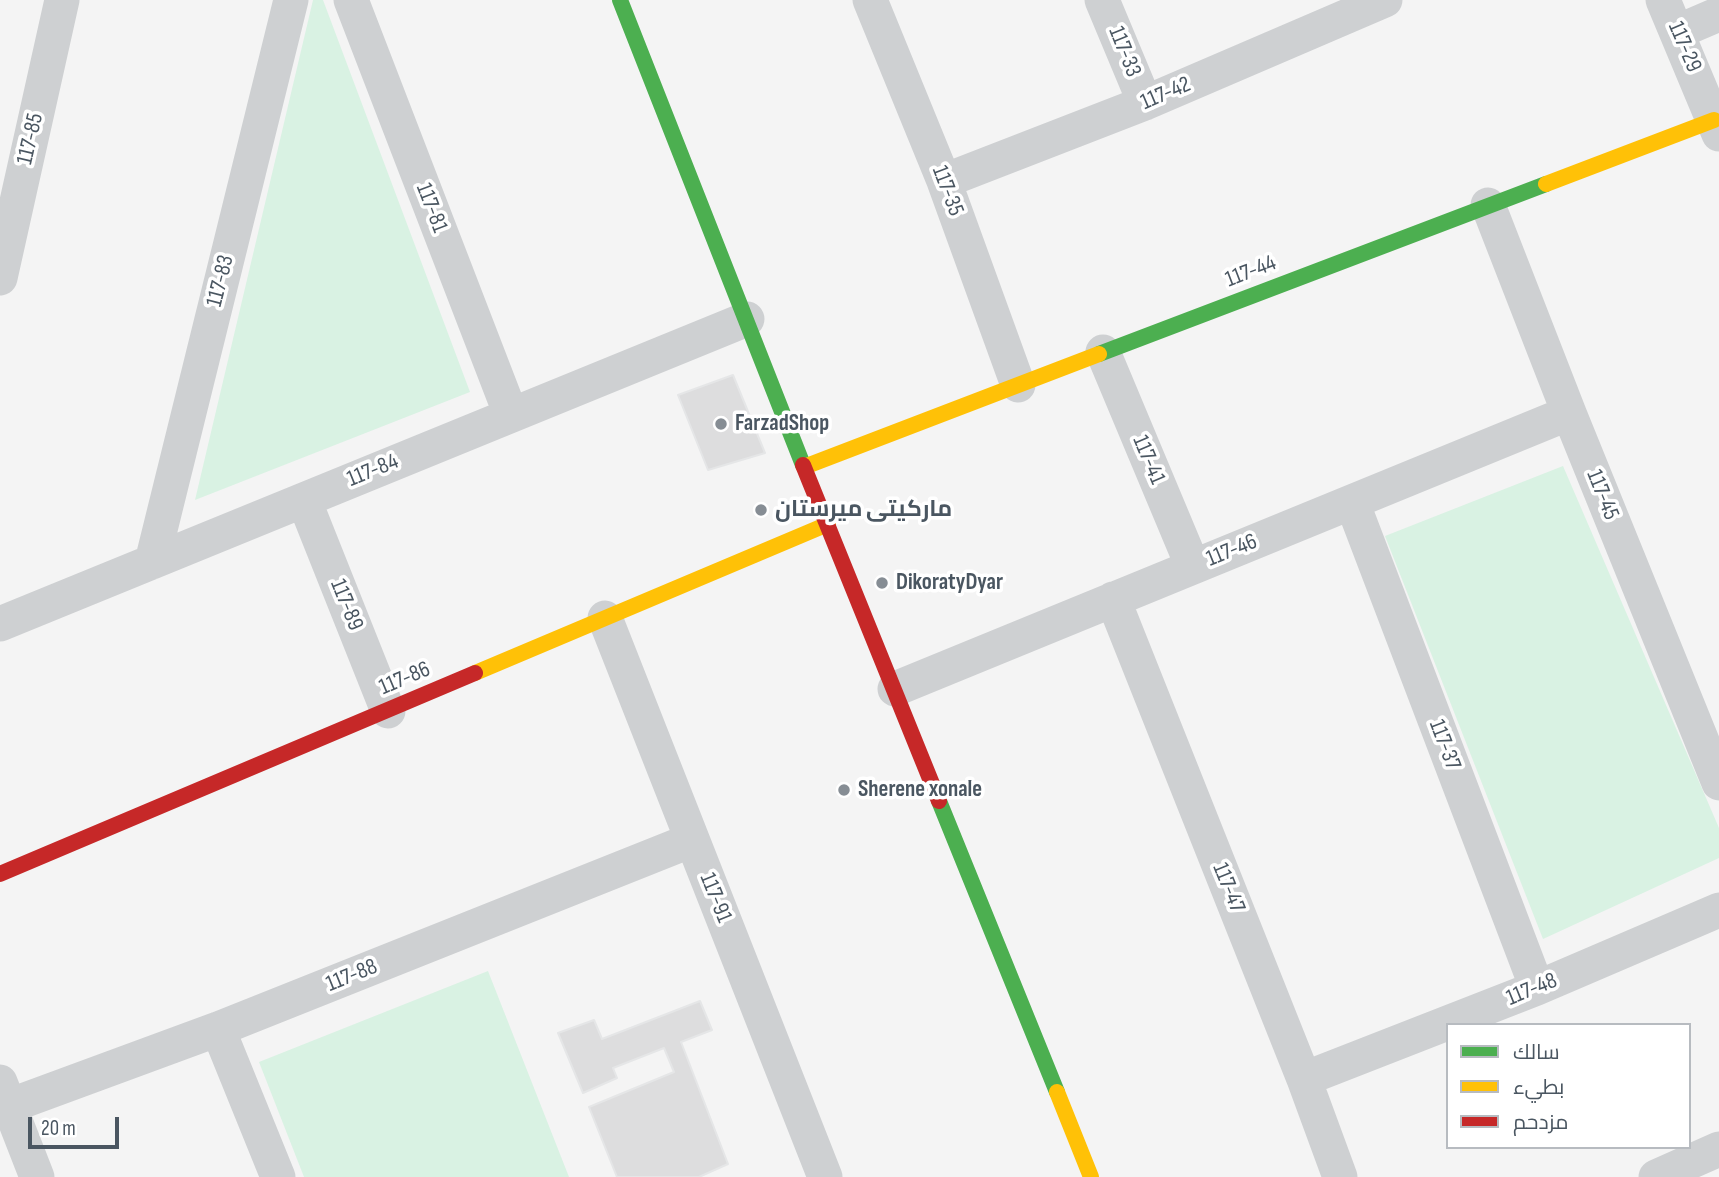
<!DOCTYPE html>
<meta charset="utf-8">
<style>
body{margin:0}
#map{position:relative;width:1719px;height:1177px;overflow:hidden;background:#f4f4f4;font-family:"Sofia Sans Condensed",Cairo,sans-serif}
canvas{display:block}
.legend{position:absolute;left:1446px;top:1023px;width:245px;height:126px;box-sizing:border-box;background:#fff;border:2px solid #b7bbc0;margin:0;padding:9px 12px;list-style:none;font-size:21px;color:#4a5661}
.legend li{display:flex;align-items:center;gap:14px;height:35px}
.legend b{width:35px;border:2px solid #b7bbc0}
.scale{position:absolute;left:28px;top:1117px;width:91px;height:32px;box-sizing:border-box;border:4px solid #4a5661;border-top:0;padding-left:9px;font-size:21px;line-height:24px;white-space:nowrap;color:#4a5661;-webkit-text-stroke:5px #fff;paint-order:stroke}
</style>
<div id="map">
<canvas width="1719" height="1177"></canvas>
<ul class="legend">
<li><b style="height:9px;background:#4caf50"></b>سالك</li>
<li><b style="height:9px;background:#ffc107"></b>بطيء</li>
<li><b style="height:9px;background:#c62828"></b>مزدحم</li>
</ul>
<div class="scale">20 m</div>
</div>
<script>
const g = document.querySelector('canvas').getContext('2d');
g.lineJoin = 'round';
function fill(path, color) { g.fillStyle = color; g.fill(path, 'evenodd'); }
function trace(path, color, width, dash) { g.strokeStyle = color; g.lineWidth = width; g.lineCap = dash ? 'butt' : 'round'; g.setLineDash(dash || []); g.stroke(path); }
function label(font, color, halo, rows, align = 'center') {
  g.font = font + ' "Sofia Sans Condensed",Cairo,sans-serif'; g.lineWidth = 7; g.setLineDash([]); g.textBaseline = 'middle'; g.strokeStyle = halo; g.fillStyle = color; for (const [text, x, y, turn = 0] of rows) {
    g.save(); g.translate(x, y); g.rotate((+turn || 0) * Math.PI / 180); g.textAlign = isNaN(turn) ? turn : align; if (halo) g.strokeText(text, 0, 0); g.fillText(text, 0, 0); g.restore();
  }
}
fill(new Path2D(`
 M313,0H323L470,392L195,500Z
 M1563,466L1719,828V858L1543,939L1385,536Z
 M488,971L569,1177H304L259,1062Z`), '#d9f2e3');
const building = new Path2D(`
 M733,375L765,453L708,470L678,395Z
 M700,1001L712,1030L681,1042L728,1164L699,1177H617L589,1107L674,1072L664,1048L613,1068L617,1078L583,1093L558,1033L594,1020L602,1039Z`);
fill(building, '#ddddde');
trace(building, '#e5e6e7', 2);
trace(new Path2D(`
 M351,0L511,415
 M870,0L944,181L1018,385
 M1102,0L1145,103
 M1663,0L1719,134
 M1677,32L1719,14
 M944,181L1145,103L1385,0
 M1488,205L1569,413L1719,783
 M0,278L62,0
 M1103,352L1193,567
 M304,500L388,711
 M1352,502L1537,988
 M152,562L291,0
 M1113,599L1304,1079L1340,1177
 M605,618L825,1177
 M0,624L747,319
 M895,689L1569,413
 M218,1029L278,1177
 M1304,1079L1537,988L1719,910
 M0,1082L37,1177
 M9,1106L218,1029L692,840
 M1656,1177L1719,1149`), '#ced0d2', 35);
trace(new Path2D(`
 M620,0L803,465
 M1099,354L1546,184
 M939,801L1057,1092`), '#4caf50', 16);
trace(new Path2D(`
 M1546,184L1714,120
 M804,467L1099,354
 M475,673L828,524
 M1057,1092L1091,1177`), '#ffc107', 16);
trace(new Path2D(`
 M803,465L939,801
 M0,874L475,673`), '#c62828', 16);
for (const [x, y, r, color] of [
 [721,424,7,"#868d94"],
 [761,510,7,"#868d94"],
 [882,583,7,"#868d94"],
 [844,790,7,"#868d94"]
]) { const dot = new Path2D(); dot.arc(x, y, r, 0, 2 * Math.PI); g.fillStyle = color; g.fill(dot); trace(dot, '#fff', 2.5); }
label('23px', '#4a5661', '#fff', [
 ["117-29",1684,47,67],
 ["117-33",1124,52,68],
 ["117-42",1166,94,-23],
 ["117-85",31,139,-77],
 ["117-35",947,191,69],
 ["117-81",431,208,69],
 ["117-44",1251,272,-21],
 ["117-83",221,281,-76],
 ["117-41",1148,460,67],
 ["117-84",373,471,-22],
 ["117-45",1602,495,68],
 ["117-46",1232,551,-22],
 ["117-89",346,605,68],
 ["117-86",405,679,-23],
 ["117-37",1444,745,69],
 ["117-47",1228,888,68],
 ["117-91",715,898,68],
 ["117-88",352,976,-22],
 ["117-48",1532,990,-22]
]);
label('bold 23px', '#4a5661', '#fff', [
 ["FarzadShop",735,424],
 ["مارکیتی میرستان",775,510],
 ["DikoratyDyar",896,583],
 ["Sherene xonale",858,790]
], 'left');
</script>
